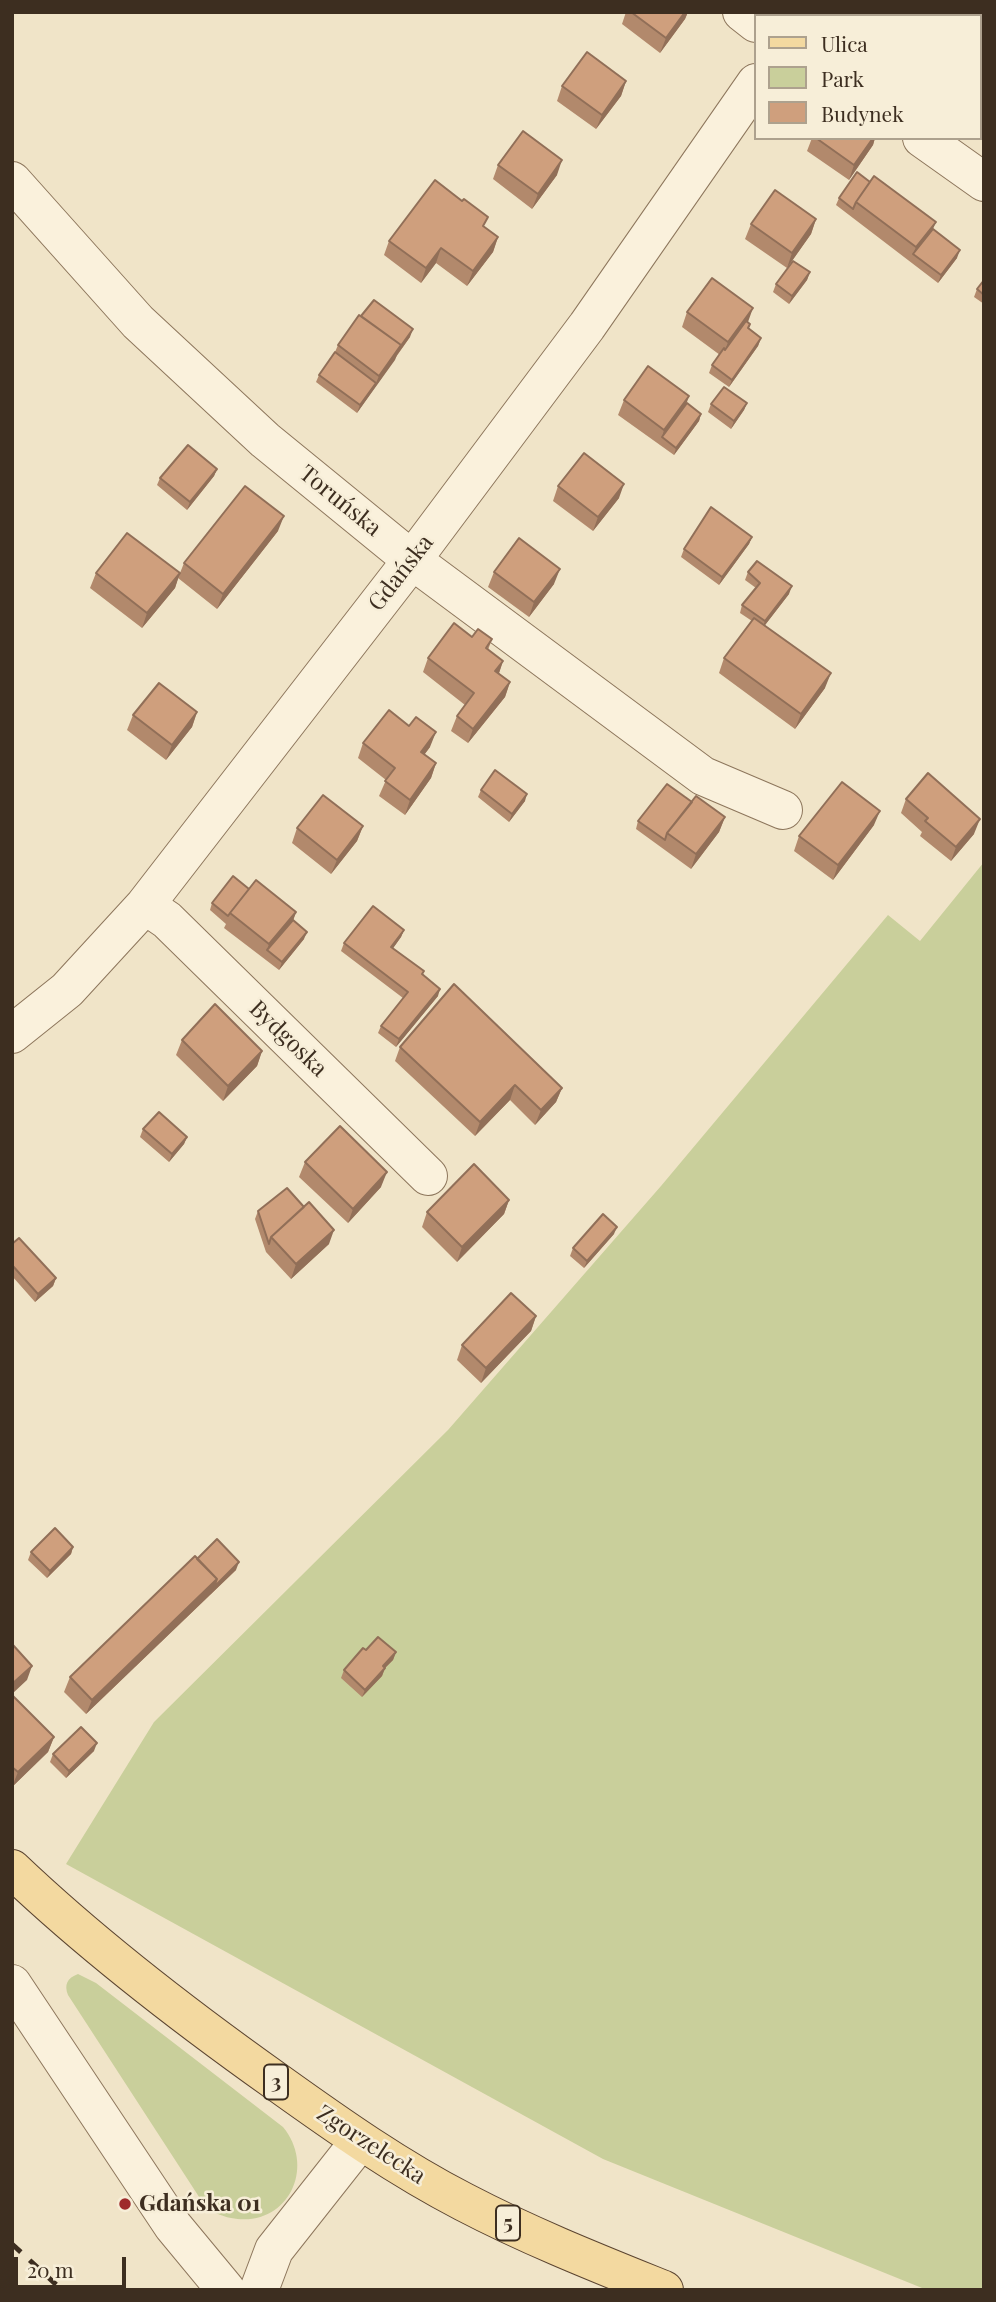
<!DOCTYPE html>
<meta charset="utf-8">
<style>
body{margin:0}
#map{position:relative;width:996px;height:2302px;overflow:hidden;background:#f0e4c8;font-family:"Playfair Display",serif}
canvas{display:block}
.frame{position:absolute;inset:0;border:14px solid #3d2e20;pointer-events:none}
.legend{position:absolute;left:754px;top:14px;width:228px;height:126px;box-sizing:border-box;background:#f7eed8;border:2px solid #ada18e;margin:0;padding:9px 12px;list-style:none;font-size:21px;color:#3d2e20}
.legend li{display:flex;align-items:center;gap:14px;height:35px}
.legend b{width:35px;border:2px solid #ada18e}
.scale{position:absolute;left:14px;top:2257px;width:112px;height:32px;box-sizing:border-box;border:4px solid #3d2e20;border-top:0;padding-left:9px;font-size:21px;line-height:24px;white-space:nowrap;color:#3d2e20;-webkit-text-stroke:5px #f7eed8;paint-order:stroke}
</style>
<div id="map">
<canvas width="996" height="2302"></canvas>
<div class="frame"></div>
<ul class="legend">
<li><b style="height:9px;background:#f3d9a0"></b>Ulica</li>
<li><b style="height:19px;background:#c9cf9b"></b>Park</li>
<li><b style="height:19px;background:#cf9f7d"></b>Budynek</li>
</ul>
<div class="scale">20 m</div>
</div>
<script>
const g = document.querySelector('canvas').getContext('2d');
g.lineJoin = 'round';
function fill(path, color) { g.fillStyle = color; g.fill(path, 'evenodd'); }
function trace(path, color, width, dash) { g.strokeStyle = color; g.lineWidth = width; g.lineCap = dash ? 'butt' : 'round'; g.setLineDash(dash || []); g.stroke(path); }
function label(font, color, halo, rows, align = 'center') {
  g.font = font + ' "Playfair Display",serif'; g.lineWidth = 5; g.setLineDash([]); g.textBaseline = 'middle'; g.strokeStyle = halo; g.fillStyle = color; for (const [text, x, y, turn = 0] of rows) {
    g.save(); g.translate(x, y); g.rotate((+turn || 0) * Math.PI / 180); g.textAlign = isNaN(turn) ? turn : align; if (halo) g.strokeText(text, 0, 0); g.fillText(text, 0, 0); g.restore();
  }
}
fill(new Path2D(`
 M984,862V2290H927L603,2159L66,1864L154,1722L448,1430L661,1186L888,915L920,941Z
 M78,1974L96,1983L283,2127C317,2168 287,2229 231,2218C221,2216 211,2212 203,2203L68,1995C64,1985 67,1978 78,1974Z`), '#c9cf9b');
const minor = new Path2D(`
 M742,12L756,23
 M791,16L792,12
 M922,138L984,182
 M12,181L138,322L265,440L412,560L703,776L783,810
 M145,905L167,920L428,1176
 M12,1034L67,990L145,905L412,560L587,326L756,83
 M12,1984L173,2226L226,2290
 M259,2290L274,2250L360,2141`);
const major = new Path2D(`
 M12,1869C94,1947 184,2016 277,2082C337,2125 398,2168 464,2202C529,2236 597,2263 664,2290`);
trace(minor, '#8d765c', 40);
trace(major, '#5b4430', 40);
trace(minor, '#faf1dc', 38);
trace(major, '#f3d9a0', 38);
trace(new Path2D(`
 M12,2244L62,2290`), '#3d2e20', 5, [12, 12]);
fill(new Path2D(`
 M626,12H688L685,19L660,53L622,24Z
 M848,12H952L951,16H847Z
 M984,23V67L980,65V27Z
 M626,81L621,96L596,129L557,101L562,86Z
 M812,138H875L873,145L849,180L807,151Z
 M498,165L557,175L532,209L493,179Z
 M857,172L933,229L957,258L938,283L836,205L839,198Z
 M462,201L485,227L498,237L493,252L467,286L436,263L421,283L384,255L389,241Z
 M816,219L811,234L787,268L745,239L751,224Z
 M810,272L807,280L789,304L773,292L776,284Z
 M984,280V304L974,297L977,289Z
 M687,312L748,322L750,324L749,328L761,338L758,346L729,387L709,373L712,365L720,355L682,327Z
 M410,337L357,413L316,382L319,375L335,352L338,345Z
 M624,400L687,403L701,414L699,421L674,455L618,415Z
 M747,403L744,410L731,429L708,412L711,404Z
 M217,469L214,476L187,510L157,485L160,478Z
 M558,486L619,498L593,531L553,501Z
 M278,531L217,609L178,578L175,588L142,628L90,588L96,573H180L184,563Z
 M752,537L749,544L719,585L681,557L684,549Z
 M494,572L554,584L529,617L488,587Z
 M748,572L789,594L765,625L825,688L795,729L719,673L724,658L752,621L740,613L742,605L756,588L745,580Z
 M472,637L492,639L488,650L503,661L499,673L510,682L505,697L468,743L451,731L457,716L465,705L423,672L428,658Z
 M197,712L192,727L166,760L127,730L133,715Z
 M363,743L430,747L424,755L436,763L431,778L405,815L379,796L386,780L358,758Z
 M481,790L525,801L509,822L478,797Z
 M906,799L974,834L951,861L920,836L922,832L901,813Z
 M692,802L725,817L719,832L691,869L636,829L638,821Z
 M874,825L833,880L794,851L799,836Z
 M363,826L357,841L331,874L292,843L297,828Z
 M249,889L296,912L293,920L304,939L279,970L224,928L226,924L210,910L212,903Z
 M404,930L401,937L393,948L424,971L423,974L438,996L396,1047L378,1033L381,1026L403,998L341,951L344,943Z
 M182,1040L262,1051L257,1066L223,1101L176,1055Z
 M400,1047L562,1088L556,1102L535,1125L510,1100L475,1136L395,1061Z
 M143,1129L187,1137L184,1144L169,1162L140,1137Z
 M305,1162L381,1187L348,1223L299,1177Z
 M509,1200L504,1214L457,1262L422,1227L427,1212Z
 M258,1211L329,1244L291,1279L266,1252L255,1219Z
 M614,1234L584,1268L570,1256L573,1248Z
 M12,1244L56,1278L53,1286L35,1302L12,1276Z
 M536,1316L531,1331L481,1383L457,1360L462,1345Z
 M73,1547L71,1554L47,1578L28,1560L31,1552Z
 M197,1559L236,1570L86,1714L64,1692L70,1677Z
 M366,1650L396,1652L393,1660L385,1668L382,1676L362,1697L341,1678L344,1670Z
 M12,1695L54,1737L48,1752L12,1787Z
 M94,1751L66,1778L50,1762L53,1754Z`), '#b2896c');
fill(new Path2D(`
 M685,12H688L685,19L660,53L666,38Z
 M626,81L621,96L596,129L602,115Z
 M873,138H875L873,145L849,180L854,165Z
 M562,160L557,175L532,209L538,194Z
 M816,219L811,234L787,268L792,253Z
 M936,222L930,236L913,254L916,247Z
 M498,237L493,252L467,286L473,271Z
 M441,248L436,263L421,283L426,268Z
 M960,250L957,258L938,283L941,275Z
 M810,272L807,280L789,304L792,296Z
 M753,308L748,322L723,357L728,342Z
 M413,329L410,337L397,355L395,360L357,413L360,405L376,383L379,376Z
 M761,338L758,346L729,387L732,380Z
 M689,396L684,411L662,437L664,430Z
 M747,403L744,410L731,429L734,421Z
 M701,414L699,421L674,455L676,448Z
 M217,469L214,476L187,510L190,502Z
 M624,484L619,498L593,531L598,517Z
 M284,516L278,531L217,609L223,594Z
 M752,537L749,544L719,585L722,577Z
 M560,569L554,584L529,617L534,602Z
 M180,573L175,588L142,628L147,613Z
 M792,586L789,594L762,629L765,621Z
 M503,661L498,676L495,671Z
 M831,673L825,688L795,729L801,714Z
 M510,682L505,697L468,743L473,729Z
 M197,712L192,727L166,760L172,745Z
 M436,732L430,747L415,767L421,752Z
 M436,763L431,778L405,815L410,800Z
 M527,794L525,801L509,822L512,814Z
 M880,811L874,825L833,880L838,865Z
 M725,817L719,832L691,869L696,854Z
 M980,819L974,834L951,861L956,847Z
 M363,826L357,841L331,874L337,860Z
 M296,912L291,927L267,950L264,959L269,944Z
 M404,930L401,937L389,954L391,947Z
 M307,932L304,939L279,970L282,962Z
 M440,989L438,996L396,1047L399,1039Z
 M262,1051L257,1066L223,1101L228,1086Z
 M515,1085L510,1100L475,1136L480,1122Z
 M562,1088L556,1102L535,1125L541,1110Z
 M187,1137L184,1144L169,1162L172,1154Z
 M387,1172L381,1187L348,1223L353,1209Z
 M509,1200L504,1214L457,1262L462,1247Z
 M617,1227L614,1234L584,1268L587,1261Z
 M334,1230L329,1244L291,1279L296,1264Z
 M56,1278L53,1286L35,1302L38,1294Z
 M536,1316L531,1331L481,1383L486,1368Z
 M73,1547L71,1554L47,1578L50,1571Z
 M239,1562L236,1570L86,1714L92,1700L217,1579Z
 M396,1652L393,1660L385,1668L382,1676L362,1697L365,1690L383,1666Z
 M32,1666L27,1680L12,1694V1684Z
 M54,1737L48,1752L12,1787L18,1772Z
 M97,1743L94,1751L66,1778L69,1771Z`), '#916f58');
const building = new Path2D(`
 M631,12H685L666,38Z
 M858,12H869L866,16H863Z
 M881,12H952L949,16H887Z
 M984,23V58L980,55V27Z
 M587,52L626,81L602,115L562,86Z
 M523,131L562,160L538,194L498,165Z
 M816,138H873L854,165Z
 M857,172L870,182L856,202L853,209L839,198Z
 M874,176L936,222L916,247L856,202Z
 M435,180L462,201L464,199L488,217L483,226L498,237L473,271L441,248L426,268L389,241Z
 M775,190L816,219L792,253L751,224Z
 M933,229L960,250L941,275L913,254Z
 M793,261L810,272L792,296L776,284Z
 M712,278L753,308L728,342L687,312Z
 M984,280V295L977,289Z
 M374,300L413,329L400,347L401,345L361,316Z
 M359,315L401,345L379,376L338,345Z
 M746,321L750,324L748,328L761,338L732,380L712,365L724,348L725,350Z
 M335,352L376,383L360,405L319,375Z
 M648,366L689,396L664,430L624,400Z
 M724,387L747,403L734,421L711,404Z
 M687,403L701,414L676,448L662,437Z
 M188,445L217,469L190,502L160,478Z
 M584,453L624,484L598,517L558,486Z
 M245,486L284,516L223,594L184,563Z
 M711,507L752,537L722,577L684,549Z
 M127,533L180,573L147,613L96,573Z
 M519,538L560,569L534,602L494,572Z
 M757,561L792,586L765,621L742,605L760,583L748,572Z
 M754,618L831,673L801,714L724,658Z
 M454,623L472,637L478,629L492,639L486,648L503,661L495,671L510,682L473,729L457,716L474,693L428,658Z
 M159,683L197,712L172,745L133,715Z
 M389,710L409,726L416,717L436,732L421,752L436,763L410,800L385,781L395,768L363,743Z
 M495,770L527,794L512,814L481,790Z
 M928,773L980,819L956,847L925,821L928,818L906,799Z
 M842,782L880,811L838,865L799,836Z
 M667,784L692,802L667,833L665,840L638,821Z
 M323,795L363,826L337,860L297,828Z
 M696,796L725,817L696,854L667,833Z
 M233,876L249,889L230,913L228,916L212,903Z
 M256,880L296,912L269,944L230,913Z
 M373,906L404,930L391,947L424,971L422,974L440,989L399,1039L381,1026L408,992L344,943Z
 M293,920L307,932L282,962L267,950Z
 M454,984L562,1088L541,1110L515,1085L480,1122L400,1047Z
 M215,1004L262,1051L228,1086L182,1040Z
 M159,1112L187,1137L172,1154L143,1129Z
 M340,1126L387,1172L353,1209L305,1162Z
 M474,1164L509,1200L462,1247L427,1212Z
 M287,1188L304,1207L271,1237L269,1244L258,1211Z
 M309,1202L334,1230L296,1264L271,1237Z
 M603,1214L617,1227L587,1261L573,1248Z
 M19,1238L56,1278L38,1294L12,1265V1244Z
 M511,1293L536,1316L486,1368L462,1345Z
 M55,1528L73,1547L50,1571L31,1552Z
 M217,1539L239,1562L214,1587L217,1579L197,1559Z
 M195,1556L217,1579L92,1700L70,1677Z
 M378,1637L396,1652L383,1666L385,1668L365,1690L344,1670L363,1648L366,1650Z
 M12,1645H13L32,1666L12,1684Z
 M12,1695L54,1737L18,1772L12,1767Z
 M81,1727L97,1743L69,1771L53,1754Z`);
fill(building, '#cf9f7d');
trace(building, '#916f58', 2);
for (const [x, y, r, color] of [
 [125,2204,7,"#9e2a2b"]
]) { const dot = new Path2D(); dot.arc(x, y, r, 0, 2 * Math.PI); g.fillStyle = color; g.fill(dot); trace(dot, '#f7eed8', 2.5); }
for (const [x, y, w] of [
 [276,2082,24],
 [508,2223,24]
]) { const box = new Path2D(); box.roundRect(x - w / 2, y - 17.5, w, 35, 5); g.fillStyle = '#f7eed8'; g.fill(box); trace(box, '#3d2e20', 2); }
label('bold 21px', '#3d2e20', null, [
 ["3",276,2082],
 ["5",508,2223]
]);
label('23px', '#3d2e20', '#f7eed8', [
 ["Toruńska",340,501,39],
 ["Gdańska",401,573,-52],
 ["Bydgoska",288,1039,44],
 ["Zgorzelecka",371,2145,33]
]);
label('bold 23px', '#3d2e20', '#f7eed8', [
 ["Gdańska 01",139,2204]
], 'left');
</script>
